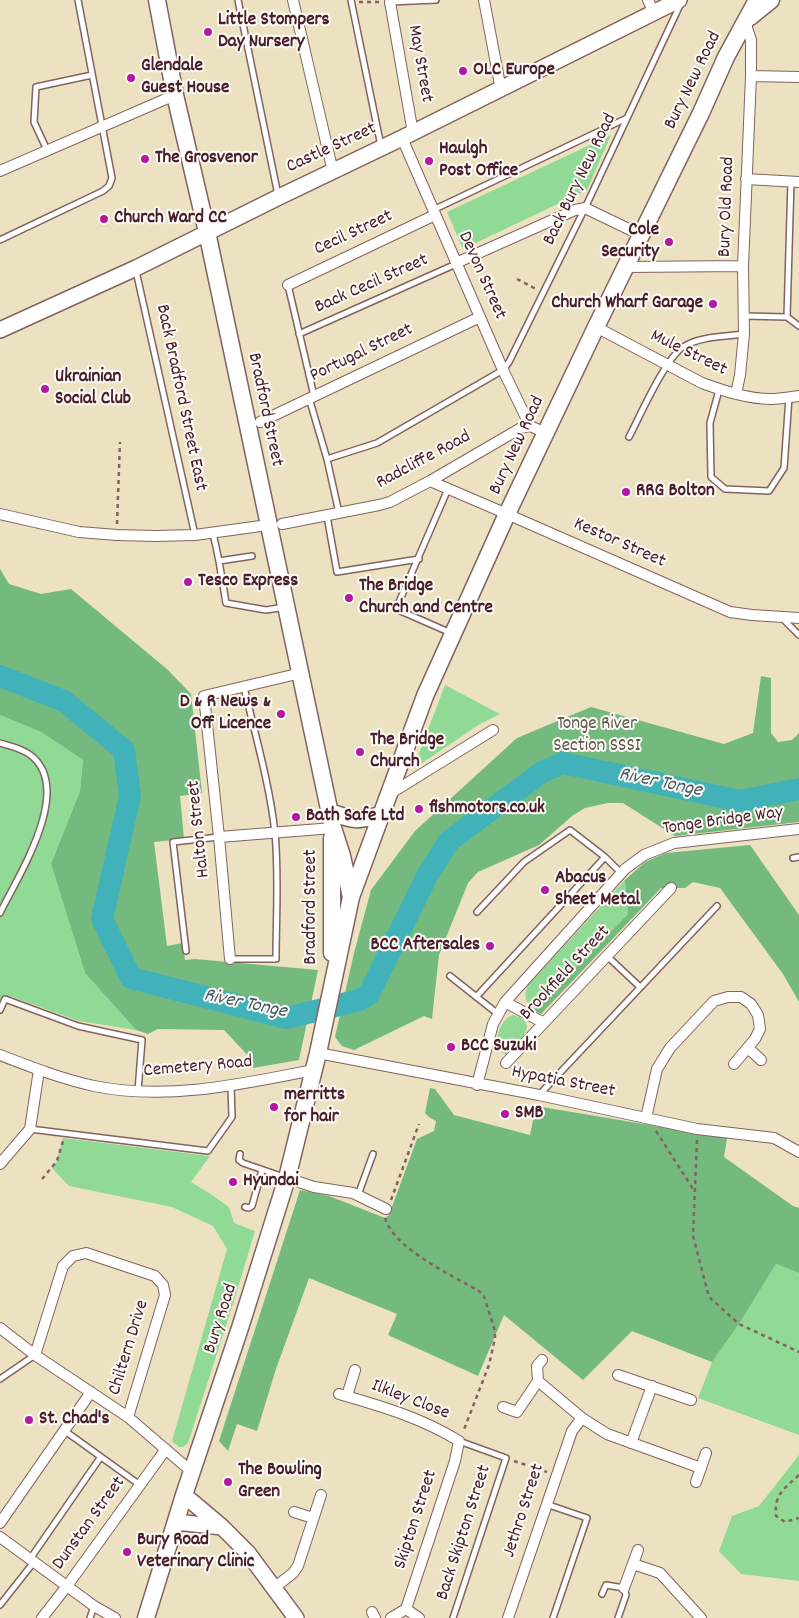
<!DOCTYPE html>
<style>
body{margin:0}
canvas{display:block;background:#ece1c1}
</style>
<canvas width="799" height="1618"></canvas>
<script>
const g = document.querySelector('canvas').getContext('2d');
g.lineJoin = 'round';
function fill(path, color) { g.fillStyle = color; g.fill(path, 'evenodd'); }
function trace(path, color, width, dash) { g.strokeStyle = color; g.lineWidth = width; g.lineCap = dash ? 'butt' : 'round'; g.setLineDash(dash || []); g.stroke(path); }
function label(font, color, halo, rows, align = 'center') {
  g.font = font + ' Dekko,sans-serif'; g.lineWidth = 4; g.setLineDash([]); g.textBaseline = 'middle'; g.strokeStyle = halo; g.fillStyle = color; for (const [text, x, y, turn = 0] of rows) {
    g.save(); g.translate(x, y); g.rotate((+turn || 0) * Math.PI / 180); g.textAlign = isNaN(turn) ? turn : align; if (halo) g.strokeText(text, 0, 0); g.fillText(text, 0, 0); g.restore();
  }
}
fill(new Path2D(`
 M611,135L587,190L463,249L447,212Z
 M445,685L500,714L480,724L413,769Z
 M0,715L41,732L83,760L80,791L51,864L85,973L136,1030L79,1021L12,997L3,995L0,1002Z
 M625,880L628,914L534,1010C525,1001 523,997 528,985Z
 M513,1015C542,1022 518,1043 508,1056L494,1047C498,1036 500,1019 513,1015Z
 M63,1138L210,1156L191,1182L209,1193L229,1207L234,1223L255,1231L233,1304L188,1443L183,1447H179L172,1441L227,1249L213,1226L172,1207L69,1186L52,1168L57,1161Z
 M776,1264L799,1273V1435L698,1398L712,1362L739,1324Z
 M799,1455V1581L741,1574L719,1551L732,1516L759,1506Z`), '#91da95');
fill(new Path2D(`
 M0,569L9,584L41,594L71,589L168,670L191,694L202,793L180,796L184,839L154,842L167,946L183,943L185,960L195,959L318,970L299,1060L253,1068V1061L224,1030L158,1029L148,1034L136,1030L85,973L51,864L80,791L83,760L41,732L0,715Z
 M761,676L771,678V733L778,742L792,740L799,733V822L675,836L623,803H608L585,808L572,816L539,845L478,872L468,883L439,955L432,1019L424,1016L354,1050L342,1046L335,1037L354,953L371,890L415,831L517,738L591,707L724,744L753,733Z
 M750,845L799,915V1002L783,974L720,888L693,882L685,888H661L541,1014L534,1010L628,914L625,880L645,862L666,853Z
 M430,1088L435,1089L454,1115L530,1135L536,1106L727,1138L724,1157L793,1206L799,1208V1273L776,1264L739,1324L712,1362L632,1331L583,1380L504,1315L478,1376L388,1335L397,1314L309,1278L276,1369L257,1431L237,1424L228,1451L219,1441L300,1190L329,1196L385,1218L389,1215L417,1139L434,1131L436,1121L429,1117L425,1113Z`), '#74ba7e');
trace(new Path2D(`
 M0,676L64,701L124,750L130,796L102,919L131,978L287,1018L359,1000L369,994L428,874L449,841L542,772L563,763L740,801L799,789`), '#42b2ba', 22);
const lane = new Path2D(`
 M238,0L278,195
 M351,0L381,146
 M390,2L436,0
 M47,150L34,122L36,87L92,75
 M433,210L627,118
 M0,240L103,191L109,186L112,178L78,0
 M136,271L195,535
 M288,285L314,396
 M744,316L787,317L799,326
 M787,317L791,181
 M299,334L456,264
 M719,390L710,423L711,477L725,489L769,491L784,468L789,397
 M309,398L327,459L339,513
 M629,437C640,416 665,359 683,347C700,336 725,337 744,334
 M327,459L377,443L503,370L509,362L585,208L681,3
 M448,489L396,609L451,633
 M327,516L337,572L419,559
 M213,533L219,561L252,556
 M219,561L226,603L266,610L285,607
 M783,619L799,635
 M0,743C10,746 20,748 29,754C76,787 18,876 0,913
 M793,858L799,857
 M477,912L524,862L570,830L605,857L621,873
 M186,951L173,842L219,837
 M607,956L640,987
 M230,959H276C276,918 279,875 275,833C270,786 255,734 244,687
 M450,976L498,1014
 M476,997L605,857
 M0,1010L5,999L78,1026L142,1040L138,1091
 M539,1095L717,906
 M30,1129L208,1151L232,1117L231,1086
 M240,1154L239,1160L243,1163L284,1177
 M358,1195L373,1154
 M245,1207L249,1208L252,1206L262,1170
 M0,1379L35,1355
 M65,1431L140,1485
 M546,1504L587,1518L553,1618
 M30,1559L100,1458
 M602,1594L606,1585L624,1588L626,1595L618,1618
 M0,1605L34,1562
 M90,1618L94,1606
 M453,1618L506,1458L459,1441`);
const street = new Path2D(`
 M293,0L333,172
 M484,0L501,90
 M648,0L654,13
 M390,2L413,133
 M751,76L799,77
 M402,138L503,370L530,426
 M0,171L175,95
 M746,179L799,182
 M456,263L575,210L585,208L641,235
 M626,267L743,266
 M288,285L435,215
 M596,327L702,383C724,391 748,399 771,399C781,399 790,397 799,396
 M736,394L740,375L744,334L743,266L751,76V40L745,22
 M260,422L480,317
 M430,481L507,514L730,612L752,615L799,618
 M0,514L79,532L117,535L155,536L195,535L268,525
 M282,524L379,505L390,502L430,481L521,428L530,426L546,433
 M388,795L493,730
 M219,837L333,828
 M230,959L219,837L204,696L301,673
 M505,1002L544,1023
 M748,1048L761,1060
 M318,1053L539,1095L697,1129L774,1138L799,1152
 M0,1055C31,1067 62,1079 94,1086C167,1101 242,1084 313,1070
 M506,1063L671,888
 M477,1085L493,1024L505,1002L625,869L644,855L674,843L799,829
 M646,1118L657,1069L670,1048L714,1001L728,997H741L751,1004L758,1015L760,1029L755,1039L734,1064
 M0,1164L30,1129L39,1070
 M287,1178L314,1187L353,1193L386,1209
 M0,1328L35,1355L128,1417L192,1472
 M35,1355L63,1266L73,1256L86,1253L155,1276L163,1285L165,1295L128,1417
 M618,1375L691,1400
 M538,1381L537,1366L542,1360
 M339,1394C381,1406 422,1418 459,1441L455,1461L406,1609
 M347,1396L355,1370
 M503,1407L517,1412L538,1381L582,1418L607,1434L701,1468
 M631,1443L652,1386
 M696,1482L706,1453
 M294,1512L313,1518
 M0,1523L91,1392
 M0,1537L94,1606L115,1618
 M633,1564L660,1573L701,1618
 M274,1588L293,1573L298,1566L321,1495
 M624,1588L638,1550
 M406,1609L419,1618
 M372,1612L375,1618
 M42,1618L67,1586L166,1449
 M391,1618L406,1609
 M508,1618L572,1431L582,1418`);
const secondary = new Path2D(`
 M0,330L136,268L279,197L402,138L679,0
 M184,1495L222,1527L248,1553L296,1618
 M176,1522L222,1527`);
const primary = new Path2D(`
 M157,0L175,95L207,232L333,828L342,856L351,897
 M750,17L771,0
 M330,812C355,821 356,821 381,815
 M332,953V838
 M146,1618L184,1495L240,1328L287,1178L318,1053L351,897L425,696L507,514L596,327L701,113L726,57L757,0`);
trace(lane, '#836360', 8);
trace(street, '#836360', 12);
trace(secondary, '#836360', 18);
trace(primary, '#836360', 19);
trace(new Path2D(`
 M359,2H381
 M517,279L536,289
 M117,524L120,442
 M656,1131L693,1189
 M697,1140L693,1236L709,1297L739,1324L799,1352
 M42,1179L57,1161L63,1141
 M391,1200L419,1124
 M385,1218C393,1248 453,1276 479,1291L484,1296L495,1331V1338L489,1365L463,1432
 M514,1461L547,1472
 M799,1475C784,1489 774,1494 776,1516L785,1522L799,1518`), '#836360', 2.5, [4, 4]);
trace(lane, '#fff', 5);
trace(street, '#fff', 10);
trace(secondary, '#fff', 15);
trace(primary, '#fff', 16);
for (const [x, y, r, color] of [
 [208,32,5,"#b5179e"],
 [463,71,5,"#b5179e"],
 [131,78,5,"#b5179e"],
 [145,159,5,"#b5179e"],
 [429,161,5,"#b5179e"],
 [104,219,5,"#b5179e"],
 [669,242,5,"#b5179e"],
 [713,304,5,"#b5179e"],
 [45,389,5,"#b5179e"],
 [626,492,5,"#b5179e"],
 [188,582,5,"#b5179e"],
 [349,598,5,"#b5179e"],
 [281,714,5,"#b5179e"],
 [360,752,5,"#b5179e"],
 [419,809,5,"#b5179e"],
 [296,817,5,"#b5179e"],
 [545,890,5,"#b5179e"],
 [490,946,5,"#b5179e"],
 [451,1047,5,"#b5179e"],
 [274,1107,5,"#b5179e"],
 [505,1114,5,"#b5179e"],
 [233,1182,5,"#b5179e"],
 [29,1420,5,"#b5179e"],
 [228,1482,5,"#b5179e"],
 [127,1552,5,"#b5179e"]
]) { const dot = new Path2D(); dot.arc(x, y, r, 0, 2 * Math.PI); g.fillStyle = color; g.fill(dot); trace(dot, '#fdfcf7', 2); }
label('bold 19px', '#4a1f2b', '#fdfcf7', [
 ["Little Stompers",218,21],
 ["Day Nursery",218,43],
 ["Glendale",141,67],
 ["Guest House",141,89],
 ["OLC Europe",473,71],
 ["Haulgh",439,150],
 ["Post Office",439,172],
 ["The Grosvenor",155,159],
 ["Church Ward CC",114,219],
 ["Cole",659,231,"right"],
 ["Security",659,253,"right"],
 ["Church Wharf Garage",703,304,"right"],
 ["Ukrainian",55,378],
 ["Social Club",55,400],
 ["RRG Bolton",636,492],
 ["Tesco Express",198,582],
 ["The Bridge",359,587],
 ["Church and Centre",359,609],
 ["D & R News &",271,703,"right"],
 ["Off Licence",271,725,"right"],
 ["The Bridge",370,741],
 ["Church",370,763],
 ["fishmotors.co.uk",429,809],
 ["Bath Safe Ltd",306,817],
 ["Abacus",555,879],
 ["Sheet Metal",555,901],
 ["BCC Aftersales",480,946,"right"],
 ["BCC Suzuki",461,1047],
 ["merritts",284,1096],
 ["for hair",284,1118],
 ["SMB",515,1114],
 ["Hyundai",243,1182],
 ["St. Chad's",39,1420],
 ["The Bowling",238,1471],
 ["Green",238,1493],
 ["Bury Road",137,1541],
 ["Veterinary Clinic",137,1563]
], 'left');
label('19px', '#4a1f2b', '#fdfcf7', [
 ["May Street",419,64,80],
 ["Bury New Road",694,81,-64],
 ["Castle Street",332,149,-25],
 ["Back Bury New Road",581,180,-64],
 ["Bury Old Road",728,207,-88],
 ["Cecil Street",354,234,-25],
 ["Devon Street",481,276,66],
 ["Back Cecil Street",372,285,-24],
 ["Portugal Street",362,354,-26],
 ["Mule Street",688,354,26],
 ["Back Bradford Street East",180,398,78],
 ["Bradford Street",264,410,78],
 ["Bury New Road",518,446,-65],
 ["Radcliffe Road",424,461,-28],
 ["Kestor Street",619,544,24],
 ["Tonge Bridge Way",723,822,-8],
 ["Halton Street",200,829,-96],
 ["Bradford Street",312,907,-90],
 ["Brookfield Street",566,974,-47],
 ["Cemetery Road",198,1068,-5],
 ["Hypatia Street",563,1083,11],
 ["Bury Road",222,1319,-72],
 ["Chiltern Drive",130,1348,-73],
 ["Ilkley Close",410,1401,21],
 ["Jethro Street",525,1511,-72],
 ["Skipton Street",417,1520,-72],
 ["Dunstan Street",90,1524,-54],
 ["Back Skipton Street",465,1533,-72]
]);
label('19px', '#5f574b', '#fdfcf7', [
 ["Tonge River",597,725],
 ["Section SSSI",597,747]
]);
label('italic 20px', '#475a64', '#fdfcf7', [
 ["River Tonge",660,784,12],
 ["River Tonge",245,1005,12]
]);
</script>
